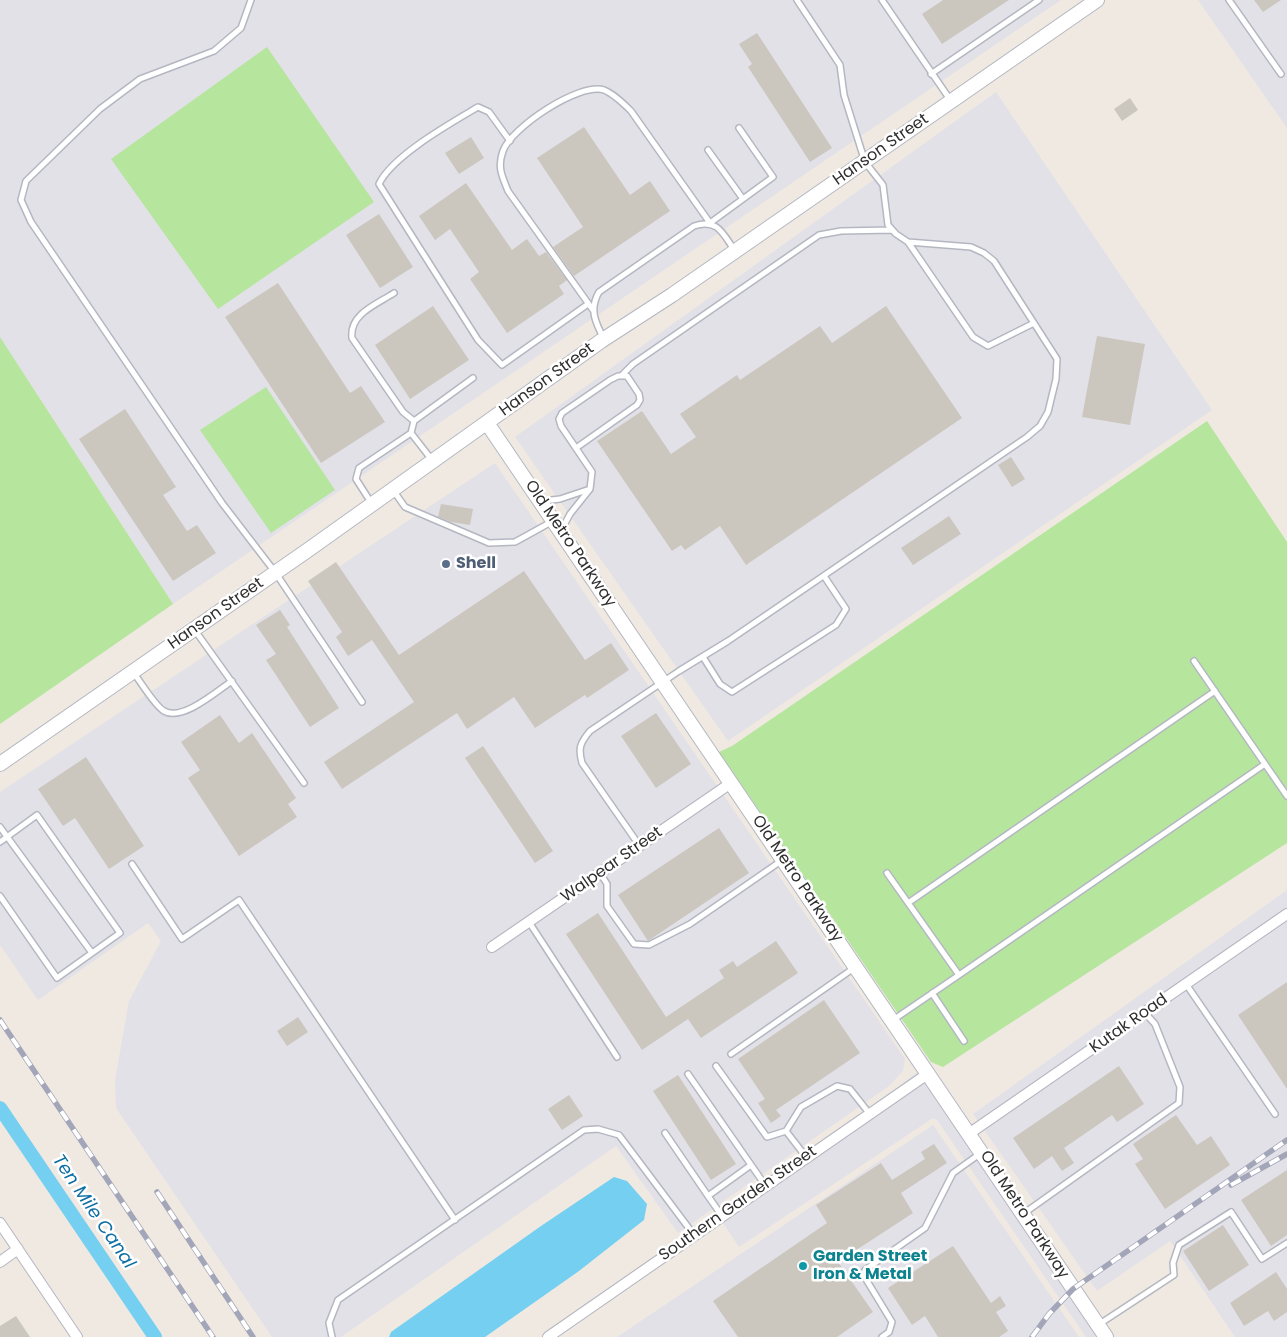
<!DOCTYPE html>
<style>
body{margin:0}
canvas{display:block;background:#efe9e1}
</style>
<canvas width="1287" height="1337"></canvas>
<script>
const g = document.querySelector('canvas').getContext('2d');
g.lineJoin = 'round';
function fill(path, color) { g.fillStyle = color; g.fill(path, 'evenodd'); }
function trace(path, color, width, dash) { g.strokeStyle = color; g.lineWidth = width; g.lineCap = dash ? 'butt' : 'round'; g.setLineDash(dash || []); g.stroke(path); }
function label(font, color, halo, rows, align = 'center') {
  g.font = font + ' Poppins,sans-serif'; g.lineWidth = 5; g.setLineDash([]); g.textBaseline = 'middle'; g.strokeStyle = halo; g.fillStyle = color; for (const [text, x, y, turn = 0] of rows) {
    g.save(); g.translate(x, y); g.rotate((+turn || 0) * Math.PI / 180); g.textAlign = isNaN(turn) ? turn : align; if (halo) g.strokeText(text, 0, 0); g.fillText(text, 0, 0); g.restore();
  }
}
fill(new Path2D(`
 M0,0H1061L173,604L0,337Z
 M1198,0H1287V128Z
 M996,92L1212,410L728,741L515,437Z
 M495,463L905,1059L903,1071L889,1086L678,1233L616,1146L341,1337H272L116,1108L115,1080L129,1001L161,941L148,923L38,1000L0,945V792Z
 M1287,890V1337H1235L1170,1241L1097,1291L973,1114Z
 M919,1071L1067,1294L1097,1337H1086L937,1120L933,1118L739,1247L721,1220Z
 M933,1125L1079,1337H617Z`), '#e3e1e8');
fill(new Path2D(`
 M267,47L374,202L218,309L111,159Z
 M0,337L173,604L0,724Z
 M266,387L335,490L271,533L200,430Z
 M1207,421L1287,542V843L943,1067L931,1062L719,752L732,746Z`), '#b6e59e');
fill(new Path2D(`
 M614,1177L627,1181L647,1204L644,1220L579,1271L485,1337H389L391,1332L541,1226Z`), '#75cff0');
trace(new Path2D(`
 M0,1108L155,1337`), '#75cff0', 14);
fill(new Path2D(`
 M943,0H1009L942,44L922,14Z
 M1254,0H1281L1263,12Z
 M757,33L832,148L810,162L748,67L752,64L739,44Z
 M1130,98L1138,110L1122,121L1114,109Z
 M584,127L630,195L650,181L670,211L574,276L553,247L583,227L537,158Z
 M471,137L484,158L459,174L445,153Z
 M466,183L512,250L527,239L539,256L546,252L567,280L559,286L564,294L507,333L470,279L479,272L450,229L435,240L419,216Z
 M379,214L413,267L380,288L346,235Z
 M278,283L350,393L361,386L385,422L321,463L225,317Z
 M433,306L469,360L410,399L375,345Z
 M886,306L962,418L746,565L720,526L685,550L681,545L672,551L597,441L642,411L671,454L696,437L680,414L737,375L740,380L820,326L832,343Z
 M1097,336L1145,344L1130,425L1082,417Z
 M125,409L176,487L163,495L187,531L197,525L216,553L173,581L79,439Z
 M1011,457L1025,479L1012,487L998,465Z
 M441,504L473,509L470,525L451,522L438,517Z
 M949,516L961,534L913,565L901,548Z
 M336,562L399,655L524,571L585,660L611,643L629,670L587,698L585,695L535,728L514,697L467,729L457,713L342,789L324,762L414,702L372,640L348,656L336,637L342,632L308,581Z
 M280,610L290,625L287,627L339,708L310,727L266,660L276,654L256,625Z
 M656,713L691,764L656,788L621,736Z
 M220,715L239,743L252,733L296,798L288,804L297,817L239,856L188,778L200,770L181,742Z
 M483,746L553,851L535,863L465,758Z
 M86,757L144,846L109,869L75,818L63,826L38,789Z
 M719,828L749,873L648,941L618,895Z
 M598,913L666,1017L724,978L719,970L733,961L737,967L776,941L798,973L701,1038L688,1019L642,1050L566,934Z
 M1287,982V1089L1238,1015Z
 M824,1000L860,1053L776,1110L781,1116L771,1123L758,1103L765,1099L738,1059Z
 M298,1017L308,1032L287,1046L277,1031Z
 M1119,1066L1144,1104L1117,1122L1112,1115L1064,1148L1074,1163L1062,1171L1052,1156L1034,1169L1013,1138Z
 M678,1075L736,1164L711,1180L653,1091Z
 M569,1095L583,1116L562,1130L548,1109Z
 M1176,1115L1197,1145L1211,1136L1230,1165L1165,1209L1135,1164L1143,1159L1133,1144Z
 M934,1144L947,1163L901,1193L913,1213L838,1262L873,1312L837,1337H738L713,1301L827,1223L816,1205L881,1163L892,1180L925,1159L921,1152Z
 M1287,1170V1235L1271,1246L1241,1200Z
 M1223,1225L1249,1265L1209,1291L1183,1251Z
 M953,1246L991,1303L1000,1296L1006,1306L996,1312L1008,1331L999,1337H938L925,1316L912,1325L888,1288Z
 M1276,1272L1287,1289V1312L1274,1321L1268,1311L1244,1326L1230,1303Z
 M16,1316L30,1337H0V1326Z`), '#cbc7bf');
const service = new Path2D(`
 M251,0L241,28L214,51L140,79L100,109L26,181L21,200L31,222L222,503L275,572L362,702
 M882,0L951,101
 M1229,0L1281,74
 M931,74L1039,0
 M510,141L489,112L478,107C451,123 392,156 379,184L478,340L502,365L588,304
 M708,150L743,199
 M908,242L973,337L988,346L1034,323
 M394,293C377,304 349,314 352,338L403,412L414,421
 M593,310L508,191C502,176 497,167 503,151C511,128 579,82 604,90C614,94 623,103 631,111L710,223L773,177L739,128
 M604,339C595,322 589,309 599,292L694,226C718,218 723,234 735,251
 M622,375L633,364L819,235L841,231L892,230
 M411,433L432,460
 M576,448L637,405L640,400L639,394L627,376H618L610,380L562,413L559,419L561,426L592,472L590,489
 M393,490L405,507L489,543L515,542L553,521
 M543,501L560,499L590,489L570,514L561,531
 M372,504L356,479L359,468L411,433L414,421L473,378
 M194,629L304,783
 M703,657L720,684L732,692L836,625L846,609L824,576
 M1194,661L1287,796
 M133,672C141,682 154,705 164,711C182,722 217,691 232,681
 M0,827L92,953
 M0,842L37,815L120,933L57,978L0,896
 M639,845L582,763C578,748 580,743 590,731L679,671L728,641L1027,437L1040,426L1048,412L1056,379L1057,359L994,261L984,253L971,247L908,242L896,234L888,225L883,185L865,162L844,95L840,65L797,0
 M132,864L182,939L239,900L455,1220
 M600,873L607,884V906L634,944L649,945L690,924L781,861
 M887,873L959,975L893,1020
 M908,903L1215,691
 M529,922L617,1057
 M959,975L1265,764
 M1186,984L1275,1114
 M932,993L964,1041
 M731,1054L854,968
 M716,1066L767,1137L786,1131L806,1157
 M688,1074L765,1185
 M786,1131L801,1107L837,1086L850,1089L869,1113
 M665,1133L708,1196
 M1023,1214L1179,1103L1180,1087L1155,1024L1145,1013
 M722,1216L708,1196L751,1165
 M1098,1325L1174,1275L1173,1263L1179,1245L1231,1212L1262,1259L1287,1243
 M332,1337L329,1323L338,1300L584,1130L598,1129L619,1135L694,1235
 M882,1337L889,1332L892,1322L864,1276L865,1270L925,1228L953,1173L981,1153`);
const minor = new Path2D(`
 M492,947L731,783
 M970,1133L1287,914
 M0,1223L77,1337
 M0,1262L18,1249
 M548,1337L929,1073`);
const tertiary = new Path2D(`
 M487,423L1106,1337
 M0,764L308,550L601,341L672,295L1097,0`);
trace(service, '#b4b7c1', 8);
trace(minor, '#b4b7c1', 12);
trace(tertiary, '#b4b7c1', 16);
trace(service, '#fff', 5);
trace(minor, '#fff', 10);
trace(tertiary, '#fff', 14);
const rail = new Path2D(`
 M0,1020L213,1337
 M1231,1185L1287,1154
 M157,1192L253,1337
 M1032,1337L1049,1314L1073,1289L1287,1140`);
trace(rail, '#a3a6b8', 5.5);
trace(rail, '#fff', 4, [11]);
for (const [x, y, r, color] of [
 [446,564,5,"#5c6f8a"],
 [803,1266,5,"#0f9aa8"]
]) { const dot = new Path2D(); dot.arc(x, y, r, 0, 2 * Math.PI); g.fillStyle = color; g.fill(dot); trace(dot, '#fff', 2); }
label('16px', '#2e2e2e', '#fff', [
 ["Hanson Street",881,150,-35],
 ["Hanson Street",547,380,-36],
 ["Old Metro Parkway",570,544,56],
 ["Hanson Street",216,614,-35],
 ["Walpear Street",612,865,-35],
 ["Old Metro Parkway",797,879,56],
 ["Kutak Road",1129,1024,-35],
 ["Southern Garden Street",738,1204,-35],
 ["Old Metro Parkway",1024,1215,57]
]);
label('bold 16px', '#4e5e75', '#fff', [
 ["Shell",456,564]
], 'left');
label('bold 16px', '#0d838f', '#fff', [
 ["Garden Street",813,1257],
 ["Iron & Metal",813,1275]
], 'left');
label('italic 18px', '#0d6fa3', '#fff', [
 ["Ten Mile Canal",93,1212,56]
]);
</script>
